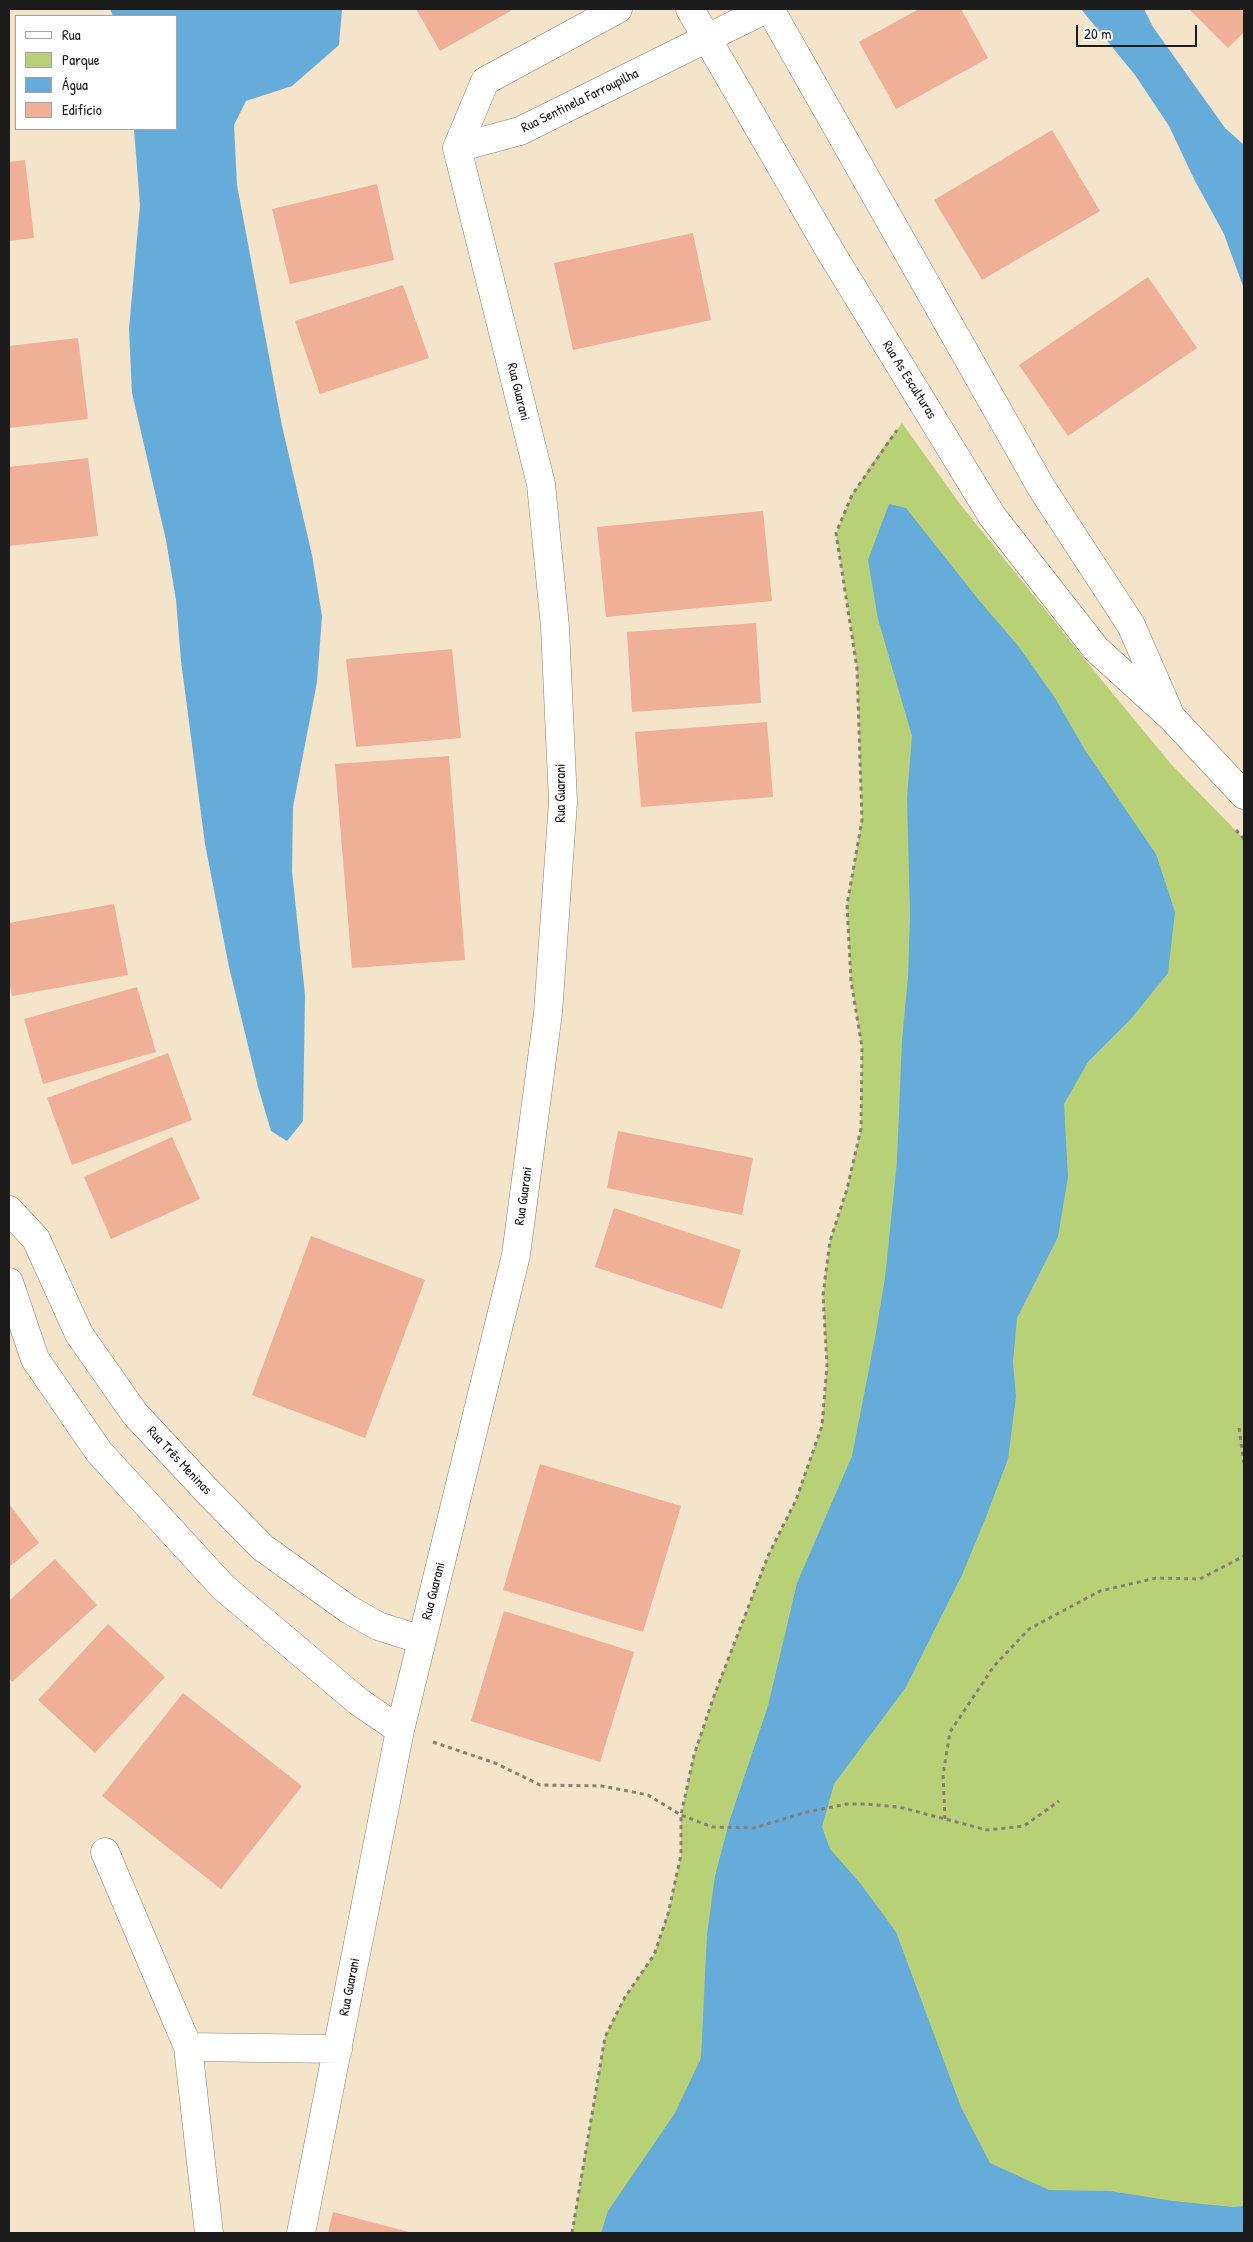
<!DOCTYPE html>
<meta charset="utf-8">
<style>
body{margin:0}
#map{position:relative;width:1253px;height:2242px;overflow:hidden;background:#f4e4ca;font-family:"Patrick Hand",sans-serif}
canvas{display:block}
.frame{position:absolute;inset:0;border:10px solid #1c1c1c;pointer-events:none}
.legend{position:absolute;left:15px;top:15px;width:162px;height:115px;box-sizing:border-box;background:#fff;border:1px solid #a4a4a4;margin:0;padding:6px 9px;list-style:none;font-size:15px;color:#1c1c1c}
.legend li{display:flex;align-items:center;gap:10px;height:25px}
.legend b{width:25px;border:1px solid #a4a4a4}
.scale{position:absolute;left:1076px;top:25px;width:121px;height:22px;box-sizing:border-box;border:2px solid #1c1c1c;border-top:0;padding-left:6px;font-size:15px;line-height:18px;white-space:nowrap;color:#1c1c1c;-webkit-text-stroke:4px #fff;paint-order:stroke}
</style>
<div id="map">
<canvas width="1253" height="2242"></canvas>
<div class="frame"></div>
<ul class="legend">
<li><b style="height:6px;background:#fff"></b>Rua</li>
<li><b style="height:14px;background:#b9d176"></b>Parque</li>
<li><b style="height:14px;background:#65acdb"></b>Água</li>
<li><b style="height:14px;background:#efb097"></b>Edifício</li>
</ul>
<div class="scale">20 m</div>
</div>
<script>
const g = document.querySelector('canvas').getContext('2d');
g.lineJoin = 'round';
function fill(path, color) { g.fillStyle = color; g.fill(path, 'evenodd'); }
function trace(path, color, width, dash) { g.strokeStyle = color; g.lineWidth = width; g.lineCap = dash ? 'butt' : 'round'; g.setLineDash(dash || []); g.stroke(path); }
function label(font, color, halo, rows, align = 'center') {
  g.font = font + ' "Patrick Hand",sans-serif'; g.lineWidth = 4; g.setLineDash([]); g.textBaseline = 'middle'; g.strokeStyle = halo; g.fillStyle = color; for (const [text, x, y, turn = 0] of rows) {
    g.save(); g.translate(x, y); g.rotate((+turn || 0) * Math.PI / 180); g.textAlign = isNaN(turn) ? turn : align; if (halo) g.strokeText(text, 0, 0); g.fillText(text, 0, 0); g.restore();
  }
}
fill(new Path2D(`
 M902,423L960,504L1100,678L1170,763L1244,839V2233H572L605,2037L625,1997L654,1955L668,1914L681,1855V1815L694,1755L714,1696L768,1556L796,1500L822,1426L827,1365L823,1295L830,1241L847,1189L861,1129L862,1047L851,981L847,905L862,820L857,668L836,533L852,495L881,450Z`), '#b9d176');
fill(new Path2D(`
 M110,9H342L339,45L292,86L246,101L234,125L237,185L282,426L312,555L322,616L317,682L293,807L292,871L305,995L303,1121L287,1141L271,1131L258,1087L229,967L205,844L181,661L176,600L166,540L132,393L129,329L140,205L134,129H176V16H113Z
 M1081,9H1144L1153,27L1225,128L1244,145V289L1224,234L1195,181L1169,126L1135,75Z
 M889,504L906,508L978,599L1019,647L1055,698L1085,750L1156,854L1175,912L1168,973L1130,1020L1088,1062L1064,1104L1068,1177L1058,1237L1017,1318L1013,1362L1016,1397L1008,1459L986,1517L962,1575L906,1687L834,1784L822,1827L830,1849L860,1883L896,1932L961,2107L990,2163L1049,2190L1110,2191L1173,2201L1233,2207L1244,2206V2233H601L608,2211L675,2113L701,2058L707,1934L715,1876L730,1819L768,1706L797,1583L852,1456L875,1338L885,1278L897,1161L902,1040L908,977L910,916L907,797L912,736L878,619L868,560Z`), '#65acdb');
fill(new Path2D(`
 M416,9H514L440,51Z
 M919,9H961L988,58L896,109L859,42Z
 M1189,9H1244V32L1228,48Z
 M1052,130L1100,211L982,280L934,200Z
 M25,160L34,238L9,241V162Z
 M377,184L394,260L290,284L272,209Z
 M693,233L711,320L573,350L554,263Z
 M1148,277L1197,348L1068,436L1019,365Z
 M403,285L429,358L320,394L295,321Z
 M78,338L88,419L9,428V346Z
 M88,458L98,536L9,546V467Z
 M763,511L772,601L606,617L597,527Z
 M756,623L761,703L632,712L627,632Z
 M452,649L461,738L356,747L346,659Z
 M767,722L773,797L641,807L635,732Z
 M449,756L465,960L352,968L335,764Z
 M114,904L128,975L12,996L9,980V923Z
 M137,987L156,1052L43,1084L24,1019Z
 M168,1053L192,1120L72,1165L47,1098Z
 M618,1131L753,1158L742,1215L607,1188Z
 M172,1137L200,1199L111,1239L84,1177Z
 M614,1208L741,1250L722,1309L595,1267Z
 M311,1236L425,1280L365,1438L252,1395Z
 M540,1464L681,1506L643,1632L503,1590Z
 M9,1504L39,1543L9,1567Z
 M55,1559L97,1605L12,1682L9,1678V1601Z
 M504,1611L634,1652L600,1762L471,1721Z
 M108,1624L165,1677L95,1753L38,1700Z
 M183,1693L302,1786L221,1889L102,1796Z
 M333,2212L413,2233H328Z`), '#efb097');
const minor = new Path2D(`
 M690,9L830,251L992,516L1096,649L1172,718L1244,795
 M770,9L1041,487L1131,625L1168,710
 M457,148L520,131L766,9
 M457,148L485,81L618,9
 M9,1210L36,1239L79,1334L135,1414L208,1492L262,1547L348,1609L378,1626L422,1640
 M9,1282L35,1359L99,1452L223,1587L359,1702L400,1730
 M105,1852L188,2047L209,2233
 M188,2047L338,2049
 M301,2233L400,1730L516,1255L548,1013L563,802L555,627L541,484L457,148`);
trace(minor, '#888073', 29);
trace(new Path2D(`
 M1236,830L1244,839
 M1239,1428L1244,1464
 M433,1742L495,1763L540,1785L602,1786L648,1795L681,1815L712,1827L754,1828L807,1812L847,1804H865L899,1807L987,1830L1024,1826L1059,1801
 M945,1819L943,1775L950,1732L994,1666L1029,1629L1100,1591L1156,1578L1200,1579L1244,1556
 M572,2233L605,2037L625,1997L654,1955L668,1914L681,1855V1815L694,1755L714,1696L768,1556L796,1500L822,1426L827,1365L823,1295L830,1241L847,1189L861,1129L862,1047L851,981L847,905L862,820L857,668L836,533L852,495L897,430`), '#888073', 3, [4, 4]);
trace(minor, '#fff', 28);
label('14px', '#1c1c1c', '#fff', [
 ["Rua Sentinela Farroupilha",580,101,-26],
 ["Rua As Esculturas",909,380,58],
 ["Rua Guarani",518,392,76],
 ["Rua Guarani",561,793,-90],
 ["Rua Guarani",524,1196,-82],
 ["Rua Trẽs Meninas",179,1461,47],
 ["Rua Guarani",434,1591,-76],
 ["Rua Guarani",350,1987,-79]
]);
</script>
